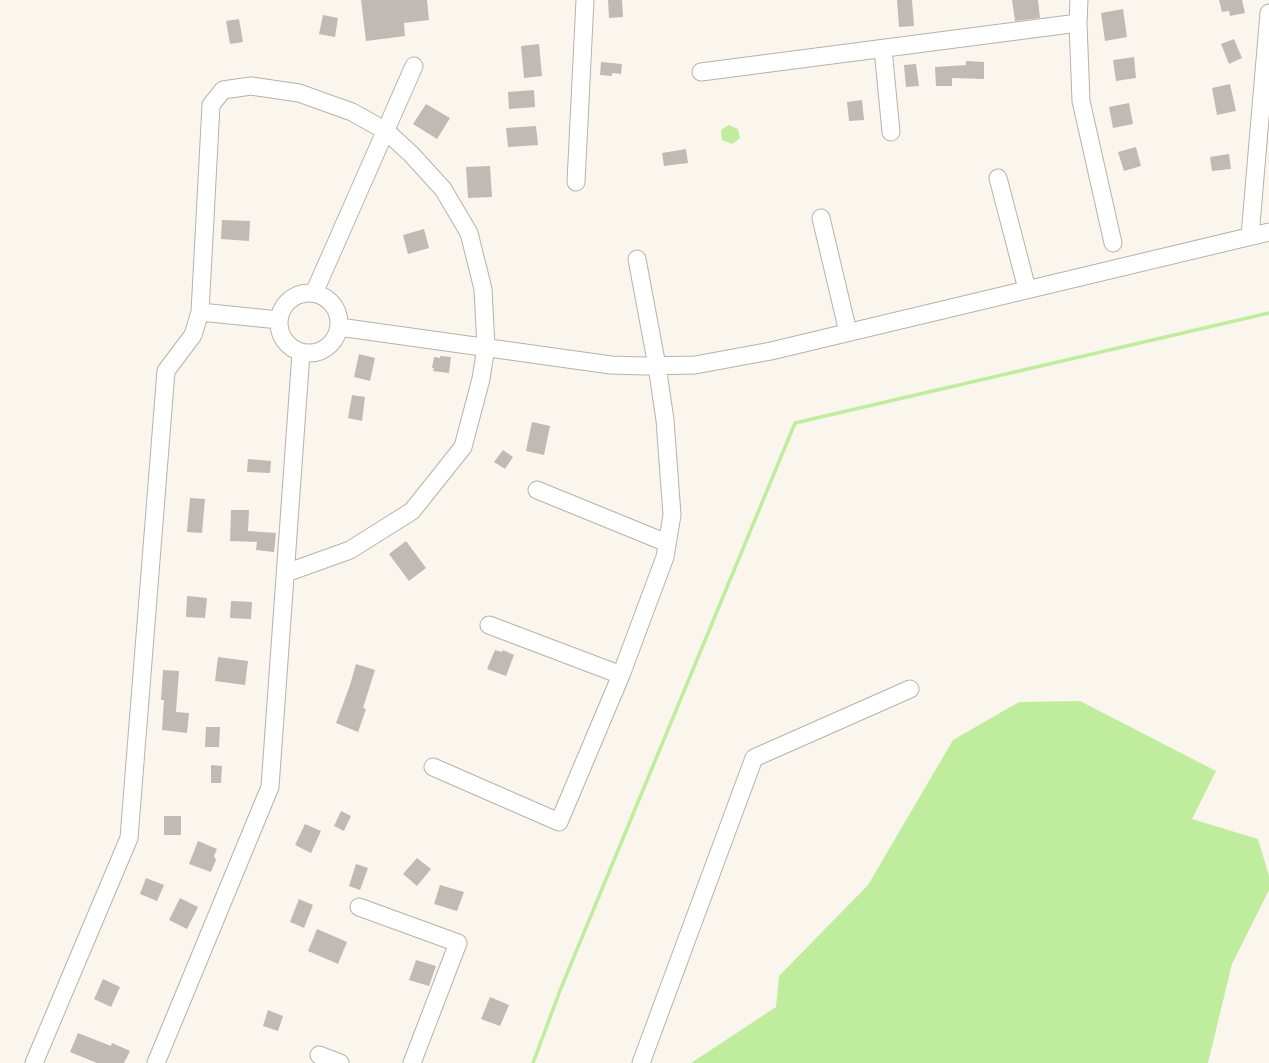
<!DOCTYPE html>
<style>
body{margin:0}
canvas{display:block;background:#faf6ed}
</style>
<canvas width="1269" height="1063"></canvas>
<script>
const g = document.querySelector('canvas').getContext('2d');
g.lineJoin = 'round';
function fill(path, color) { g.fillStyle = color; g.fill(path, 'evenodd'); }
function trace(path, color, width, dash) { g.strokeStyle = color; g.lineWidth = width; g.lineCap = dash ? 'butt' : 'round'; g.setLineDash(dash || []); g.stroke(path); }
fill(new Path2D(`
 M729,125L738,129L740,138L732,144L722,140L721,130Z
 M1080,701L1216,771L1192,819L1258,839L1269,876V890L1232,964L1208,1063H691L776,1007L779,976L868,885L953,740L1019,702Z`), '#c0ed9d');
trace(new Path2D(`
 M533,1063L561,988L795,423L1269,313`), '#c0ed9d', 3.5);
fill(new Path2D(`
 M361,0H427L429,20L404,23L405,36L366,41Z
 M608,0H622L623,17L609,18Z
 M897,0H912L914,26L899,27Z
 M1012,0H1038L1040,18L1015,21Z
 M1219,0H1242L1245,13L1230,16L1229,11L1222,12Z
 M1123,9L1127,37L1105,41L1101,13Z
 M323,15L338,18L335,37L319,34Z
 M239,19L243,42L230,44L226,21Z
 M1234,39L1242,58L1229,64L1221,44Z
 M539,44L542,76L524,78L521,46Z
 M1134,57L1136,78L1116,81L1113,60Z
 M966,61L984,62V79L952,78V86H936L935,67L966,65Z
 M601,62L622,64L621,74L612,73V76L600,75Z
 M916,64L919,86L906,87L904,65Z
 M1230,84L1236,111L1217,115L1212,88Z
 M534,90L535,107L509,109L508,92Z
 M862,100L864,120L849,121L847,102Z
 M1129,103L1133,124L1113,128L1109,107Z
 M426,104L450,118L437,139L413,124Z
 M536,126L538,145L508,147L506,128Z
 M1136,147L1141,166L1124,171L1118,152Z
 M686,149L688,163L664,166L662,153Z
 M1229,154L1231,169L1212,171L1210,157Z
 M490,166L492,197L468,198L466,167Z
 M222,220L250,221L249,241L221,239Z
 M424,229L429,248L408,254L403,235Z
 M359,354L375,358L370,381L354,377Z
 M440,356L451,357L449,373L433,371L434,368H432L434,357L440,358Z
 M352,395L365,397L362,421L348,418Z
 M532,422L550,426L544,455L526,451Z
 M503,450L513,457L505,469L494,462Z
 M248,459L271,461L270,473L247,472Z
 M190,498L205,499L202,533L187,532Z
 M231,510H249L248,531L276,533L274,552L256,550L257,542L230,541Z
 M406,541L426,568L409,581L389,554Z
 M187,596L207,598L205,618L186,617Z
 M231,601L252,602L251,619L230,618Z
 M495,650L502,652L503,650L514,655L506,676L487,669Z
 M218,657L248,661L245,685L215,681Z
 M356,664L375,670L363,708L366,709L358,732L336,723L350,685Z
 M163,670L179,671L176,712L189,713L187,733L162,730L164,700H161Z
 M206,727H220L219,747H205Z
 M211,765L222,766L221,783H211Z
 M341,811L351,816L344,831L334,826Z
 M164,816H181V835H164Z
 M305,824L321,831L311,853L295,845Z
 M198,841L217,849L214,856L216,860L211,872L189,864Z
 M417,858L431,869L417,886L403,874Z
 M356,864L368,868L360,890L349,886Z
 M146,878L164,885L157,901L140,894Z
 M440,885L464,892L457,911L434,904Z
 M180,898L198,907L187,929L169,920Z
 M299,899L313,905L304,928L290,922Z
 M317,929L347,942L338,964L308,951Z
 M416,960L436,966L429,986L409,980Z
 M103,979L120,987L111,1007L94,999Z
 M490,997L509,1005L500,1026L481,1019Z
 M268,1010L283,1016L278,1031L263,1026Z
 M78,1033L111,1046L112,1043L130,1051L124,1063H97L70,1052Z`), '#c1b9b3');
const minor = new Path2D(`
 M1079,0L1078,23L1081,101L1113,243
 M883,49L891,132
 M701,72L1078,23
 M998,178L1027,289
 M576,182L585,0
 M821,218L848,332
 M1250,236L1269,13
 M314,293L414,66
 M279 323a30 30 0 1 1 60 0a30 30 0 1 1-60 0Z
 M200,312L279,320
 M339,327L611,365L644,366L695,365L771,351L1269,232
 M537,490L667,543
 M489,625L621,675
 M433,767L559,822L621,675L665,557L672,515L665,420L657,366L637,259
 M359,907L458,943L412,1063
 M319,1055L340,1063
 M34,1063L129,838L166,371L193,335L200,312L211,105L223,90L251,86L299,93L352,112L386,131L411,154L443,189L469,233L483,289L486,347L481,379L463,447L412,511L350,550L286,573
 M156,1063L270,787L301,353
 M641,1063L754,758L910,689`);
trace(minor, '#b7b2aa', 19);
trace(minor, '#fff', 17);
</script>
